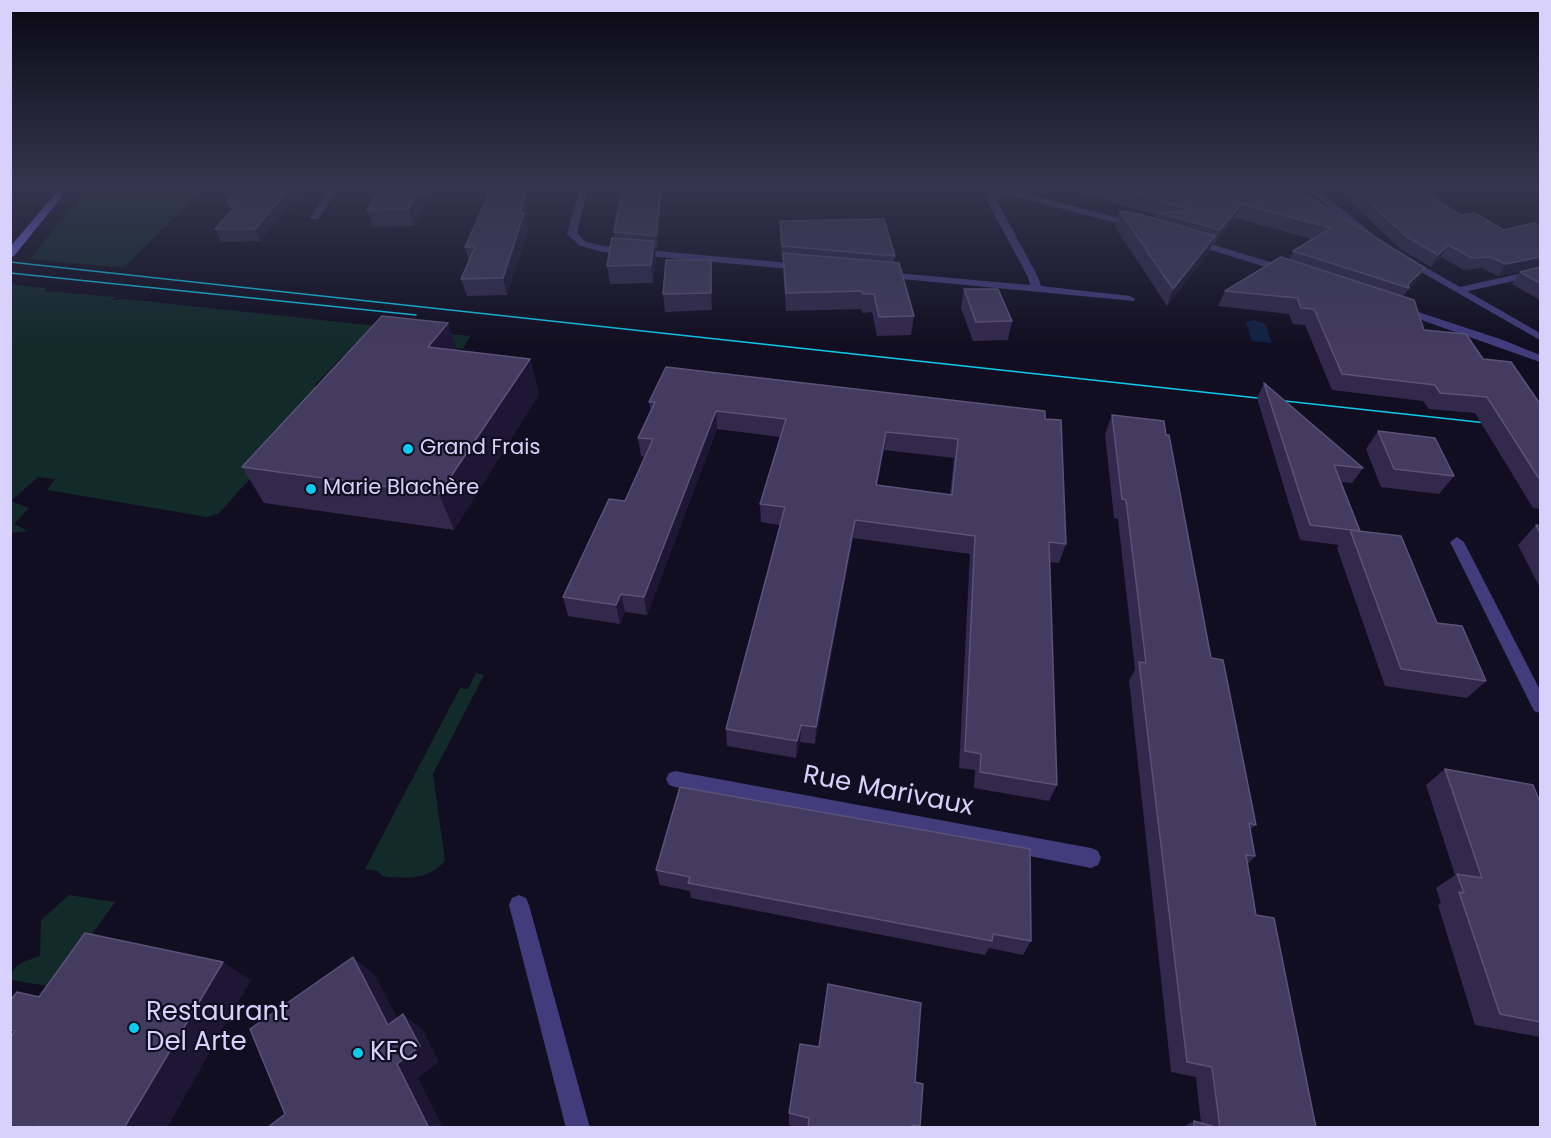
<!DOCTYPE html>
<meta charset="utf-8">
<style>
body{margin:0}
#map{position:relative;width:1551px;height:1138px;overflow:hidden;background:#120e21;font-family:Poppins,sans-serif}
canvas{display:block}
.frame{position:absolute;inset:0;border:12px solid #d8d1fc;pointer-events:none}
</style>
<div id="map">
<canvas width="1551" height="1138"></canvas>
<div class="frame"></div>
</div>
<script>
const g = document.querySelector('canvas').getContext('2d');
g.lineJoin = 'round';
function fill(path, color) { g.fillStyle = color; g.fill(path, 'evenodd'); }
function trace(path, color, width, dash) { g.strokeStyle = color; g.lineWidth = width; g.lineCap = dash ? 'butt' : 'round'; g.setLineDash(dash || []); g.stroke(path); }
function label(font, color, halo, rows, align = 'center') {
  g.font = font + ' Poppins,sans-serif'; g.lineWidth = 4.5; g.setLineDash([]); g.textBaseline = 'middle'; g.strokeStyle = halo; g.fillStyle = color; for (const [text, x, y, turn = 0] of rows) {
    g.save(); g.translate(x, y); g.rotate((+turn || 0) * Math.PI / 180); g.textAlign = isNaN(turn) ? turn : align; if (halo) g.strokeText(text, 0, 0); g.fillText(text, 0, 0); g.restore();
  }
}
fill(new Path2D(`
 M87,188H204L123,268L30,259Z
 M10,284L46,288L44,291L116,297L112,300L125,299L470,336L463,349L440,347L433,355L353,346L314,386L331,389L219,513L207,517L47,490L55,479L38,477L11,501L29,508L14,524L28,531L11,533Z
 M476,673L484,675L433,774L445,860C431,880 405,879 382,876L378,871L365,869L460,688L468,689Z
 M69,895L115,902L54,987L11,980C10,964 27,961 40,956L41,920Z`), '#122a2a');
fill(new Path2D(`
 M1254,320L1265,324L1272,343L1252,341L1246,322Z`), '#102143');
fill(new Path2D(`
 M331,188H339L318,219H312L310,217Z
 M580,188H588L577,233L586,242L603,246L801,264L806,267L801,270L603,252L580,246L567,234Z
 M990,188H1004L1139,223V227L1136,228L1001,193L997,201L1038,277L1041,286L1130,296L1135,299L1134,301L881,277V273L885,272L1030,285L1028,277L987,201L994,191Z
 M1191,238L1293,269L1294,271L1285,273L1188,243V239Z
 M1540,269V275L1460,293L1455,290L1460,287Z
 M1400,306L1503,340L1540,355V362L1396,311L1395,309Z
 M1457,537L1464,542L1540,690V713L1534,711L1450,542Z
 M675,771L1091,848L1098,851L1101,858L1098,865L1091,868L675,787L669,785L666,779L669,773Z
 M519,895L526,898L529,905L590,1128H566L509,905L512,898Z`), '#423c7d');
fill(new Path2D(`
 M1306,188H1315L1373,234V238H1367Z
 M1406,256L1540,333V340L1402,261V257Z`), '#423c7d');
fill(new Path2D(`
 M60,188H69L14,256L10,257V247Z`), '#776df7');
fill(new Path2D(`
 M10,188H17L10,193Z`), '#dc58c8');
trace(new Path2D(`
 M10,262L1496,424
 M10,273L416,315`), '#0dcbec', 1.5);
fill(new Path2D(`
 M240,188L261,241L221,242L215,229L231,211L227,202Z
 M525,188L529,205L528,209L529,214L526,222L528,230L507,295L467,296L461,279L469,261L465,247Z
 M622,188H664L657,249L655,248L656,259L653,283L610,284L607,266L615,238L614,232Z
 M1063,188H1295L1425,268L1416,282L1407,291L1403,297L1424,330L1483,359L1540,404V509L1533,508L1475,413L1429,409L1423,401L1332,390L1305,325L1293,324L1289,314L1218,306L1225,291L1289,260L1293,251L1312,239L1235,218L1215,244L1212,243L1209,252L1167,306L1115,227L1120,211L1155,218L1156,215Z
 M1337,188H1424L1443,204L1460,215L1503,230L1540,226V300L1512,284L1520,272L1527,270L1498,276L1482,268L1464,270L1441,257L1431,267L1400,249Z
 M432,190L414,226L373,227L367,210Z
 M780,221L895,256L894,263L914,316L911,335L877,336L872,312L862,313L861,309L786,311L783,271V260H782L780,234Z
 M711,260L712,277V310L665,312L663,294Z
 M964,289L1012,321L1008,340L973,341L961,308Z
 M457,351L530,359L539,394L454,530L264,503L242,467Z
 M1264,383L1363,468L1352,483L1341,482L1360,531L1486,681L1467,698L1385,686L1337,548L1339,545L1300,540L1257,398Z
 M649,402L1045,419L1066,544L1059,563L1050,562L1057,785L1049,801L974,788L975,770L959,768L970,554L853,538L815,744L800,742L796,758L727,746L726,729L780,525L761,522L760,504L780,437L717,429L647,615L625,612L620,624L568,616L563,597L625,501L646,457L641,456L638,438L651,411ZM884,450L954,458L950,495L877,485Z
 M1112,415L1211,658L1256,825L1250,830L1255,856L1248,864L1256,915L1316,1128H1181L1194,1121L1201,1123L1196,1077L1171,1072L1129,680L1135,670L1118,519L1114,518L1105,434Z
 M1378,431L1454,476L1439,494L1381,487L1366,449Z
 M1536,525L1540,526V588L1518,545Z
 M1445,769L1540,802V1037L1475,1025L1438,905L1441,903L1436,888L1455,875L1426,785Z
 M656,870L1031,941L1023,955L989,948L985,955L691,898L690,891L660,885Z
 M819,1047L915,1082L920,1126L919,1128H800L789,1125V1113Z`), '#32294d');
fill(new Path2D(`
 M290,188H305L261,241L255,229Z
 M420,188H432V190L414,226L409,209Z
 M525,188L529,205L528,209L529,214L526,222L528,230L507,295L503,278Z
 M661,188H664L657,249L656,236Z
 M1241,204L1235,218L1215,244L1220,230Z
 M1215,236L1209,252L1167,306L1173,289Z
 M654,241L656,259L653,283L651,265Z
 M1448,245L1441,257L1431,267L1438,255Z
 M1540,257V267L1498,276L1506,264Z
 M711,260L712,277V310L711,293Z
 M1425,268L1416,282L1407,291L1409,288L1408,284Z
 M448,323L460,358L428,347Z
 M530,359L539,394L454,530L439,494Z
 M716,411L717,429L647,615L644,597Z
 M886,432L884,450L874,504L876,485Z
 M855,520L853,538L815,744L816,727Z
 M621,594L625,612L620,624L616,605Z
 M801,725L800,742L796,758L797,741Z
 M353,957L375,975L409,1041L388,1025Z
 M223,962L251,980L167,1128H124Z
 M403,1014L423,1030L439,1062L418,1078L443,1128H429L397,1064Z`), '#1d1634');
const building = new Path2D(`
 M240,188H290L255,229H215L239,202H227Z
 M381,188H420L409,209L367,210Z
 M525,188L522,198H525L520,213H524L503,278L461,279L475,247H465L491,189Z
 M622,188H661L656,236L614,232Z
 M1114,188H1295L1425,268L1408,284L1409,288L1293,251L1331,228L1241,204L1220,230L1157,212L1196,211Z
 M1354,188H1424L1443,204L1460,215L1475,213L1503,230L1534,223L1540,226V257L1506,264L1490,257L1472,258L1448,245L1438,255L1407,237Z
 M1120,211L1139,214L1215,236L1173,289Z
 M884,219L895,256L782,246L780,221Z
 M612,238L654,241L651,265L607,266Z
 M783,253L899,263L914,316L879,317L874,294H863L862,291L786,293Z
 M1281,257L1414,300L1424,330L1466,334L1483,359L1511,362L1540,404V480L1487,397L1440,393L1435,385L1342,374L1314,309L1301,308L1297,298L1225,291Z
 M666,260H711V293L663,294Z
 M1540,267V283L1520,272Z
 M964,289H998L1012,321L976,322Z
 M382,316L448,323L428,347L530,359L439,494L242,467Z
 M666,367L1045,411V419L1061,420L1066,544L1049,542L1057,785L980,772L981,754L965,751L975,536L855,520L816,727L801,725L797,741L726,729L785,507L760,504L786,419L716,411L644,597L621,594L616,605L563,597L609,499L625,501L653,439L638,438L655,402H649ZM886,432L958,439L952,495L876,485Z
 M1264,383L1363,468L1334,465L1360,531L1310,525Z
 M1112,415L1164,421L1166,435H1169L1211,658L1223,660L1256,825L1249,823L1255,856L1246,855L1256,915L1274,918L1316,1128H1220L1212,1067L1187,1062L1139,662L1146,663L1126,500L1122,499Z
 M1378,431L1435,438L1454,476L1394,469Z
 M1536,525L1540,526V533Z
 M1350,530L1401,536L1437,623L1462,626L1486,681L1401,669Z
 M1445,769L1533,785L1540,802V1022L1500,1014L1459,892L1464,893L1457,874L1482,878Z
 M680,787L1030,849L1031,941L993,934L992,941L688,883L690,877L656,870Z
 M85,933L223,962L124,1128H44L38,1126L37,1128H10V1038L15,1031L10,1030V1001L17,992L39,997Z
 M353,957L388,1025L403,1014L420,1046L397,1064L429,1128H267L285,1114L250,1029Z
 M828,984L921,1003L915,1082L923,1084L920,1126L912,1125V1128H808L809,1118L789,1113L800,1044L819,1047Z
 M1194,1121L1219,1128H1194Z`);
fill(building, '#433b60');
trace(building, '#5b5278', 1.5);
const sky = g.createLinearGradient(0, 0, 0, 347);
sky.addColorStop(0, '#0a0812');
sky.addColorStop(0.54, '#33364e');
sky.addColorStop(1, '#33364e00');
g.fillStyle = sky;
g.fillRect(0, 0, 1551, 347);
for (const [x, y, r, color] of [
 [408,449,6,"#0dcbec"],
 [311,489,6,"#0dcbec"],
 [134,1028,6,"#0dcbec"],
 [358,1053,6,"#0dcbec"]
]) { const dot = new Path2D(); dot.arc(x, y, r, 0, 2 * Math.PI); g.fillStyle = color; g.fill(dot); trace(dot, '#120e21', 2); }
label('21px', '#d8d1fc', '#120e21', [
 ["Grand Frais",420,449],
 ["Marie Blachère",323,489]
], 'left');
label('26px', '#d8d1fc', '#120e21', [
 ["Rue Marivaux",888,792,11]
]);
label('26px', '#d8d1fc', '#120e21', [
 ["Restaurant",146,1013],
 ["Del Arte",146,1043],
 ["KFC",370,1053]
], 'left');
</script>
